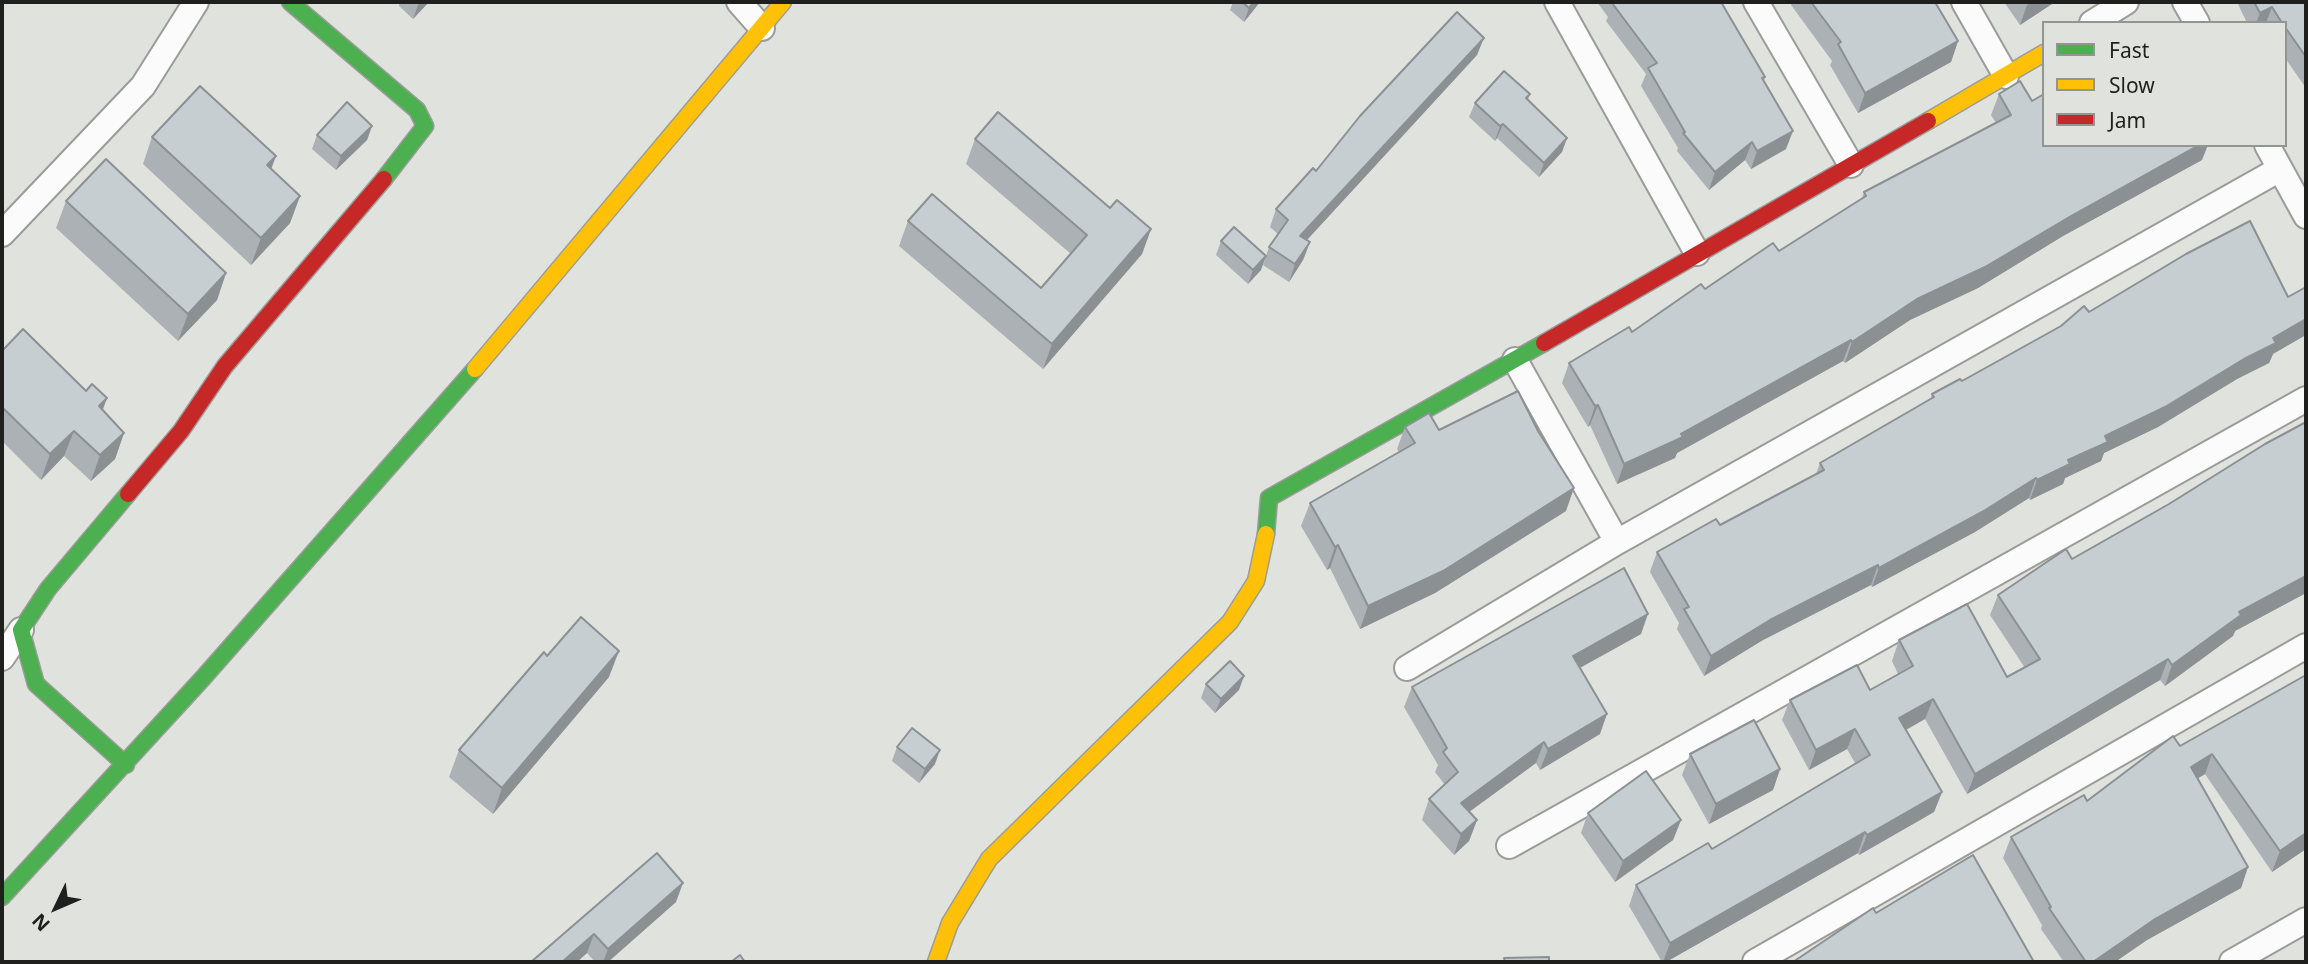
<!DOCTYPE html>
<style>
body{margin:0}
#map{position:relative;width:2308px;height:964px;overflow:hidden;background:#e0e2de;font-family:"Noto Sans",sans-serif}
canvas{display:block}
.frame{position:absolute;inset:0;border:4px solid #1f201e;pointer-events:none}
.legend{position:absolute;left:2042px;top:21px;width:245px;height:126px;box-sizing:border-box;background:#e0e3dd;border:2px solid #939591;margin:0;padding:9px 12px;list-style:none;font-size:21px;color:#1f201e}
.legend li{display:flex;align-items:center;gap:14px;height:35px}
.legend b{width:35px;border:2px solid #939591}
.north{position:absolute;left:21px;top:873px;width:70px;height:70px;-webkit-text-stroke:5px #e0e3dd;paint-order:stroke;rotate:226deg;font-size:19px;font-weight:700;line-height:28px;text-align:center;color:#1f201e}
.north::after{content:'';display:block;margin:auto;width:24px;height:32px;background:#1f201e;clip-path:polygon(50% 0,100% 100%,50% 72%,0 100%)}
</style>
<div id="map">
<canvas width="2308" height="964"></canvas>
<div class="frame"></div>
<ul class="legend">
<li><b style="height:9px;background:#4caf50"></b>Fast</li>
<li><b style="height:9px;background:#ffc107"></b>Slow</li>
<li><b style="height:9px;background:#c62828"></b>Jam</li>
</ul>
<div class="north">N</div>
</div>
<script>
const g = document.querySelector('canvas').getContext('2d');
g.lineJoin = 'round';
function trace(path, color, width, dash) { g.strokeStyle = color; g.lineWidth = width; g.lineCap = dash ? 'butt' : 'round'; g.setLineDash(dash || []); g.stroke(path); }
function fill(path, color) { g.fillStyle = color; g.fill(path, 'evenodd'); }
const street = new Path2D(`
 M739,2L762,28
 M1557,2L1697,253
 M1756,2L1851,165
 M1964,2L2006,76
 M2185,2L2197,23
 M2092,23L2126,2
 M2267,145L2306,216
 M2,234L143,86L196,2
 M1515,360L1617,542
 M2,658L21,630
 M1407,668L1617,542L2280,169
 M1509,846L2306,399
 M1755,962L2306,646
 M2232,962L2306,920`);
const fast = new Path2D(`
 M290,2L417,110L425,126L384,179
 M1266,534L1269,498L1544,343
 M126,765L36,684L21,630L48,589L128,494
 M2,897L203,678L475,369`);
const slow = new Path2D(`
 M1928,121L2044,53
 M475,369L783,2
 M936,962L950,923L989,859L1230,622L1256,581L1266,534`);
const jam = new Path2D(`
 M1544,343L1928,121
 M128,494L181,431L225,366L384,179`);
trace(street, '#9b9c99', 28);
trace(fast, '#9b9c99', 19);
trace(slow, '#9b9c99', 19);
trace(jam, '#9b9c99', 19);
trace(street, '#fafbfa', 24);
trace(fast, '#4caf50', 16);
trace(slow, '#ffc107', 16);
trace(jam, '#c62828', 16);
fill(new Path2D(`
 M400,2H429L413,19L399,6Z
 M1233,2H1260L1244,22L1230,10Z
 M1597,2H1721L1765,77L1764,81L1786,149L1751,169L1745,160L1709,190L1677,151L1678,148L1641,86L1646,74L1606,21L1608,17Z
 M1793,2H1935L1958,41L1951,62L1858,113L1830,65L1832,61L1791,5Z
 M2004,2H2055L2020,25Z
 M2237,2H2306V88L2285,58V23H2247Z
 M1477,55L1307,240L1310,242L1303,260L1289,282L1263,265L1269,247L1278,234L1270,227L1276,209L1316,171Z
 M1530,94L1528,100L1567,138L1562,152L1539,177L1497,138L1495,141L1469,117L1475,103Z
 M1999,94L2032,101L2202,160L2063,236L1978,288L1910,320L1845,363L1843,361L1677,453L1675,458L1617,484L1590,425L1588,427L1562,383L1569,363L1632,332L1705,289L1779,251L1862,198L1864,192L1996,123L1991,115Z
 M372,126L367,140L336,170L312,149L317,135Z
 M152,137L271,169L300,196L290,223L251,265L143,164Z
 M975,139L1151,229L1142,254L1043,369L899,246L908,221L1041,288L1071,254L966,164Z
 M66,201L226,273L217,300L178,341L56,228Z
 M1221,241L1261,270L1248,284L1216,255Z
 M2089,312L2273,354L2269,363L2237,379L2158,427L2104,453L2101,461L2065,478L2063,484L2030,500L2029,498L1975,532L1872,587L1871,585L1763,640L1704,676L1677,629L1679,623L1650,572L1657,552L1720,525L1816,474L1820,463L1930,400L1932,394L1962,381Z
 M2,348L86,391L107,398L102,410L124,433L115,459L91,481L64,456L41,480L2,441Z
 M2306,422V593L2235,631L2233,636L2165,686L2160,680L1967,794L1925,719L1906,730L1942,792L1934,812L1859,855L1858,853L1666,962H1662L1629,906L1636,885L1712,849L1855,763L1847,749L1809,770L1782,720L1790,700L1870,690L1898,674L1892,661L1899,640L2007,677L2025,668L1990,615L1998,595L2072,559L2169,504Z
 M1405,427L1439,430L1566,511L1435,593L1360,629L1330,568L1327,570L1301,526L1310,503L1399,452L1397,449Z
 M1641,634L1580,668L1600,734L1540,770L1536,763L1469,812L1477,820L1469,841L1454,855L1422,820L1429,799L1445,785L1435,772L1438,765L1404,707L1412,687Z
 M547,656L609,677L493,814L449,777L459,750Z
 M2306,675V849L2272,872L2205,774L2198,778L2248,867L2241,888L2147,940L2115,962H2064L2041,929L2042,925L2003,858L2011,837L2087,801L2180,746Z
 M1206,684L1239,690L1215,713L1201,698Z
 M897,747L935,764L919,783L892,761Z
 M1690,754L1780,769L1773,790L1709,824L1682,775Z
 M1588,813L1681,820L1673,840L1615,882L1581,833Z
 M657,853L676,902L608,962H595L587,953L577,962H531Z`), '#abb1b5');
fill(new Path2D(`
 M421,2H429L413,19L418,5Z
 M1254,2H1260L1244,22L1249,8Z
 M2032,2H2055L2020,25L2027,5Z
 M2272,7L2266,23H2256L2260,13Z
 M1484,38L1477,55L1294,254L1300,236Z
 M1958,41L1951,62L1858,113L1865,93Z
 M1503,124L1497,138L1495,141L1500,126Z
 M372,126L367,140L336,170L341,156Z
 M1793,131L1786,149L1751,169L1757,151Z
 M1567,138L1562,152L1539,177L1544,163Z
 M1752,142L1745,160L1709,190L1715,172Z
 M2199,145H2208L2202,160L2063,236L1978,288L1910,320L1845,363L1852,342L1917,299Z
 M276,156L266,183L267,165Z
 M300,196L290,223L251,265L261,238Z
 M1151,229L1142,254L1043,369L1052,344Z
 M1310,242L1303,260L1289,282L1295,264Z
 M1266,256L1261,270L1248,284L1253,270Z
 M226,273L217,300L178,341L188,314Z
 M2306,319V335L2273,354L2269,363L2237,379L2158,427L2104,453L2101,461L2065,478L2063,484L2030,500L2037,480L2105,436Z
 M1851,340L1843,361L1677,453L1675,458L1617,484L1624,464L1681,434Z
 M107,398L98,423L99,406Z
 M1598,405L1590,425L1588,427L1595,406Z
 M74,431L64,456L41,480L50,454Z
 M124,433L115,459L91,481L100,455Z
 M2036,478L2029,498L1975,532L1872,587L1879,568Z
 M1574,488L1566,511L1435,593L1360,629L1368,606Z
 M1338,545L1330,568L1327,570L1335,547Z
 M1878,565L1871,585L1763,640L1704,676L1711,656L1770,620Z
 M2306,576V593L2235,631L2233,636L2165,686L2172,665L2239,612Z
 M1648,614L1641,634L1565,676L1573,656Z
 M619,651L609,677L493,814L502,788Z
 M2168,659L2160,680L1967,794L1975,774Z
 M1244,676L1239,690L1215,713L1221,699Z
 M1933,699L1925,719L1891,738L1899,718Z
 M1607,714L1600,734L1540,770L1548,749Z
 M1855,729L1847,749L1809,770L1816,750Z
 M1544,742L1536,763L1454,823L1461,803Z
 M940,750L935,764L919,783L925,769Z
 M2212,754L2205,774L2184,787L2191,767Z
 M1780,769L1773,790L1709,824L1716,804Z
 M1942,792L1934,812L1859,855L1867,835Z
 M1477,820L1469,841L1454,855L1461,834Z
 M1681,820L1673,840L1615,882L1623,861Z
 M1865,832L1858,853L1666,962H1663L1670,943Z
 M2306,833V849L2272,872L2280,851Z
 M2248,867L2241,888L2147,940L2115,962H2093L2155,919Z
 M683,883L676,902L608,962H603L608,949Z
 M594,934L587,953L577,962H562Z`), '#8b9093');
const building = new Path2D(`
 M1242,2H1254L1249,8Z
 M1615,2H1721L1765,77L1762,78L1793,131L1757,151L1752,142L1715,172L1683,133L1685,132L1648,68L1657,63L1612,3Z
 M1811,2H1935L1958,41L1865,93L1838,44L1841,42Z
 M2254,2H2306V57L2285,27V23H2282L2272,7L2260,13Z
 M1457,12L1484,38L1300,236L1310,242L1295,264L1269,247L1288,220L1276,209L1313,168L1316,171L1360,116Z
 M1504,71L1530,94L1526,98L1567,138L1544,163L1503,124L1500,126L1475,103Z
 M2020,81L2032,101L2044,94V145H2199L2071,216L1985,267L1917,299L1852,342L1851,340L1681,434L1683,437L1624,464L1598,405L1595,406L1569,363L1629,327L1632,332L1701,284L1705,289L1773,243L1779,251L1866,196L1864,192L2011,115L1999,94Z
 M200,86L276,156L267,165L300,196L261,238L152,137Z
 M347,102L372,126L341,156L317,135Z
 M998,112L1110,208L1117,200L1151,229L1052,344L908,221L932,194L1041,288L1087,235L975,139Z
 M106,159L226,273L188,314L66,201Z
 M2250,221L2288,297L2306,287V319L2273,338L2276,343L2244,359L2165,407L2105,436L2108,442L2068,460L2070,464L2037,480L2036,478L1982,512L1879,568L1878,565L1770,620L1711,656L1684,609L1689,607L1657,552L1716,519L1720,525L1824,470L1820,463L1934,397L1932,394L1960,379L1962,381L2061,326L2084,306L2089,312L2186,254Z
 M1234,227L1266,256L1253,270L1221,241Z
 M23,329L86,391L92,384L107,398L99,406L124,433L100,455L74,431L50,454L2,407V348L3,350Z
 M1518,391L1538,431L1574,488L1443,571L1368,606L1338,545L1335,547L1310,503L1415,443L1405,427L1429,413L1439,430Z
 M2306,422V576L2239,612L2241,615L2172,665L2168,659L1975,774L1933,699L1899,718L1942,792L1867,835L1865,832L1670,943L1636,885L1708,843L1712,849L1870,755L1855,729L1816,750L1790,700L1857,665L1870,690L1913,666L1899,640L1967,604L2007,677L2040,659L1998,595L2066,549L2072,559L2169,504L2265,444Z
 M1624,568L1648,614L1573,656L1607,714L1548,749L1544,742L1461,803L1477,820L1461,834L1429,799L1458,772L1443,752L1447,748L1412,687Z
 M581,617L619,651L502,788L459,750L544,652L547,656Z
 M1230,661L1244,676L1221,699L1206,684Z
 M2306,675V833L2280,851L2212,754L2191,767L2248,867L2155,919L2093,962H2086L2049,908L2051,907L2011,837L2084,795L2087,801L2173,736L2180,746Z
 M1754,720L1780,769L1716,804L1690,754Z
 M912,728L940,750L925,769L897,747Z
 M1646,771L1681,820L1623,861L1588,813Z
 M657,853L683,883L608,949L594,934L562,962H531Z
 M1973,855L2034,962H1793L1873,908L1876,913Z
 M740,955L745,962H731Z
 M1549,957V962H1505L1504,958Z`);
fill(building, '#c7ced2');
trace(building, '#8b9093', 2);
</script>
